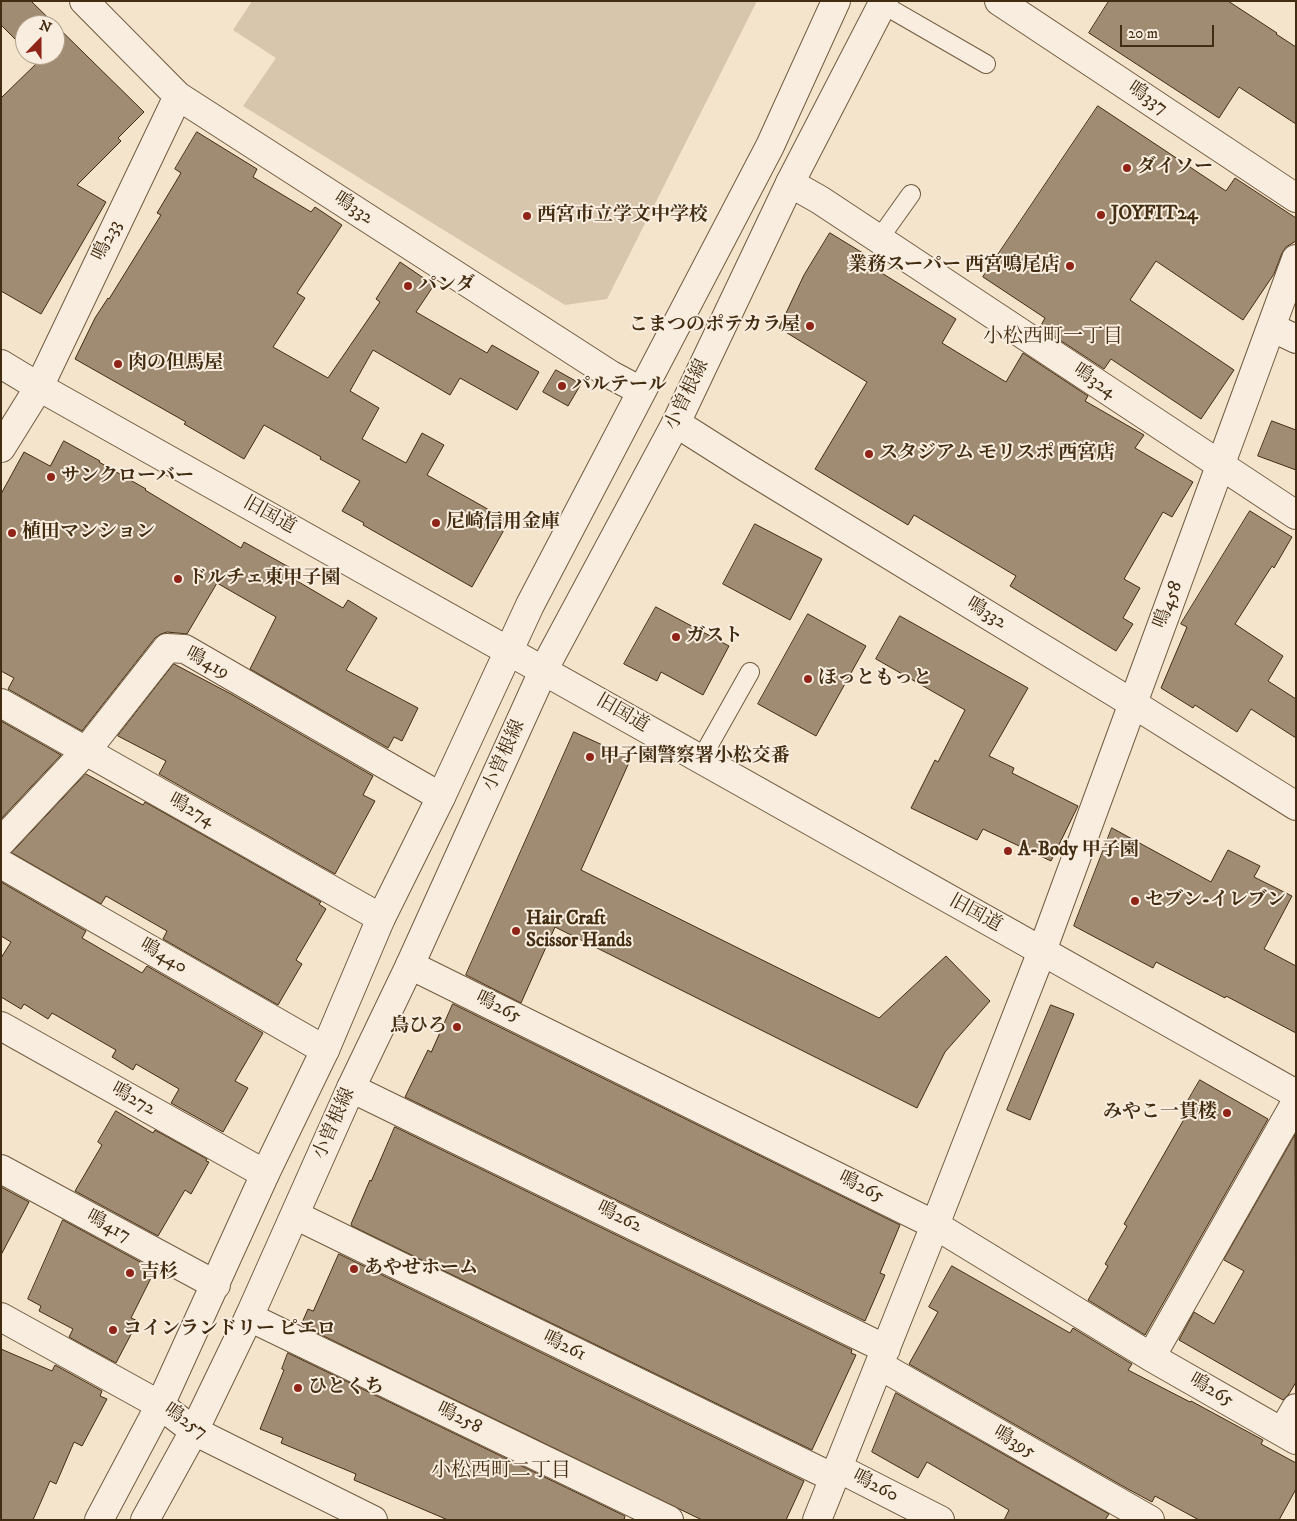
<!DOCTYPE html>
<meta charset="utf-8">
<style>
body{margin:0}
#map{position:relative;width:1297px;height:1521px;overflow:hidden;background:#f5e4cc;font-family:"IM FELL DW Pica",serif}
canvas{display:block}
.frame{position:absolute;inset:0;border:2px solid #432d12;pointer-events:none}
.north{position:absolute;left:15px;top:15px;width:50px;height:50px;box-sizing:border-box;background:#f8edde;border:1px solid #b0a08c;border-radius:50%;rotate:22deg;font-size:14px;font-weight:700;line-height:20px;text-align:center;color:#432d12}
.north::after{content:'';display:block;margin:auto;width:18px;height:22px;background:#8f2418;clip-path:polygon(50% 0,100% 100%,50% 72%,0 100%)}
.scale{position:absolute;left:1120px;top:25px;width:94px;height:22px;box-sizing:border-box;border:2px solid #432d12;border-top:0;padding-left:6px;font-size:15px;line-height:18px;white-space:nowrap;color:#432d12;-webkit-text-stroke:4px #f8edde;paint-order:stroke}
</style>
<div id="map">
<canvas width="1297" height="1521"></canvas>
<div class="frame"></div>
<div class="north">N</div>
<div class="scale">20 m</div>
</div>
<script>
const g = document.querySelector('canvas').getContext('2d');
g.lineJoin = 'round';
function fill(path, color) { g.fillStyle = color; g.fill(path, 'evenodd'); }
function trace(path, color, width, dash) { g.strokeStyle = color; g.lineWidth = width; g.lineCap = dash ? 'butt' : 'round'; g.setLineDash(dash || []); g.stroke(path); }
function label(font, color, halo, rows, align = 'center') {
  g.font = font + ' "IM FELL DW Pica","Noto Serif JP",serif'; g.lineWidth = 4; g.setLineDash([]); g.textBaseline = 'middle'; g.strokeStyle = halo; g.fillStyle = color; for (const [text, x, y, turn = 0] of rows) {
    g.save(); g.translate(x, y); g.rotate((+turn || 0) * Math.PI / 180); g.textAlign = isNaN(turn) ? turn : align; if (halo) g.strokeText(text, 0, 0); g.fillText(text, 0, 0); g.restore();
  }
}
fill(new Path2D(`
 M252,1H757L607,299L565,305L243,106L276,58L233,30Z`), '#d7c5ac');
const building = new Path2D(`
 M1,1H31L144,112L118,138L121,141L77,185L106,202L41,314L1,291V98L38,62L31,55H55V25H25V49L1,25Z
 M1109,1H1228L1277,33L1276,34L1296,47V124L1239,87L1219,118L1089,33Z
 M1098,106L1226,191L1235,178L1296,218V241L1286,247L1282,253L1274,274L1243,320L1156,261L1130,300L1234,370L1201,419L1111,359L1104,369L1040,327L1045,318L983,277Z
 M197,132L257,169L253,177L311,212L315,207L342,225L297,293L305,298L273,347L328,378L380,302L376,299L400,262L434,285L416,312L487,353L492,345L539,372L517,410L460,378L450,395L373,350L350,391L379,408L362,439L406,463L422,433L444,445L427,475L509,521L472,587L363,525L364,523L342,511L360,481L320,459L321,457L264,425L244,459L184,424L186,422L75,359L95,318L108,298L109,299L161,215L157,213L181,173L175,169Z
 M830,233L876,261L872,267L956,319L942,343L1006,382L1023,353L1088,396L1085,401L1144,435L1135,448L1193,482L1172,517L1163,512L1124,579L1140,588L1123,618L1133,624L1116,651L1010,586L1016,576L914,515L908,525L815,469L867,382L779,328L804,275Z
 M556,370L581,384L568,406L543,392Z
 M1272,421L1296,430V470L1258,456Z
 M64,441L100,461L99,462L146,489L145,490L241,548L244,542L296,571L292,578L343,608L348,600L377,618L346,670L418,708L402,741L394,737L388,748L250,669L276,617L217,583L187,634L167,632L161,634L155,638L82,731L8,689L14,678L1,671V494L24,452L50,466Z
 M1250,511L1292,537L1274,568L1272,566L1235,624L1283,656L1268,681L1296,699V738L1251,709L1237,732L1195,705L1193,708L1161,688L1187,627L1181,624Z
 M755,524L822,559L790,620L723,584Z
 M656,607L729,646L703,695L661,672L657,681L624,664Z
 M808,614L866,646L816,736L758,704Z
 M900,616L1028,688L989,756L1014,768L1012,773L1078,806L1051,861L983,829L977,840L911,808L935,760L938,762L965,710L876,659Z
 M174,664L231,694L373,776L363,795L375,801L335,874L159,774L166,761L118,736Z
 M1,721L61,755L1,819Z
 M574,732L631,758L581,870L879,1018L946,956L990,1001L945,1052L917,1108L555,927L521,1003L466,975Z
 M86,774L143,805L145,802L321,902L319,904L326,909L296,960L302,964L278,1005L163,939L167,931L106,896L101,904L12,853Z
 M1112,828L1211,882L1228,850L1260,866L1254,877L1292,896L1264,949L1296,966V1033L1226,996L1225,998L1156,962L1153,968L1074,926Z
 M1,882L86,931L82,938L142,973L147,966L263,1033L235,1081L248,1088L223,1132L171,1103L179,1089L136,1064L133,1070L112,1057L116,1050L52,1013L48,1019L24,1004L21,1009L1,997V958L11,942L1,936Z
 M453,1004L900,1225L880,1273L885,1275L865,1321L405,1097L428,1050L431,1052Z
 M1051,1005L1074,1014L1030,1120L1007,1110Z
 M1200,1080L1268,1119L1145,1335L1088,1300L1108,1266L1105,1264L1127,1226L1124,1224L1187,1114L1182,1111Z
 M116,1111L153,1133L155,1130L207,1159L206,1161L209,1162L191,1194L185,1190L158,1236L75,1191L102,1145L98,1142Z
 M395,1127L852,1350L851,1353L856,1355L812,1450L352,1226L351,1224L370,1180L371,1181Z
 M1295,1135L1296,1382L1289,1394L1283,1400L1179,1340L1194,1312L1214,1324L1244,1271L1224,1260Z
 M1,1187L29,1202L1,1255Z
 M63,1220L155,1270L131,1318L138,1321L116,1363L69,1337L73,1329L39,1311L41,1306L28,1299Z
 M339,1254L804,1481L786,1520H702L301,1325L308,1309L313,1311Z
 M952,1266L1070,1333L1073,1328L1132,1364L1128,1370L1190,1402L1191,1401L1263,1440L1261,1444L1296,1463V1489L1279,1520H1199L1155,1496L1152,1502L1126,1488L909,1364L938,1312L929,1307Z
 M1,1349L52,1371L55,1365L102,1391L100,1396L107,1399L82,1446L74,1442L56,1484L50,1481L33,1520H1Z
 M288,1353L625,1516L624,1520H448L354,1480L356,1474L281,1443L283,1438L260,1429L284,1370L282,1369Z
 M896,1393L1109,1514L1105,1520H1004L1009,1510L927,1462L918,1478L872,1452Z`);
fill(building, '#a08c73');
trace(building, '#432d12', 1);
const service = new Path2D(`
 M882,4L986,64
 M879,239L911,194
 M701,759L750,672`);
const minor = new Path2D(`
 M84,1L178,96L611,375L641,391
 M999,1L1296,198
 M790,183L820,200L1296,515
 M1271,327L1296,339
 M676,423L747,468L1132,703L1296,806
 M1,448L39,387L178,96
 M1,703L381,918
 M1,842L86,751L167,648L185,649L441,797
 M1,864L325,1050
 M410,965L935,1225L1151,1357L1296,1440
 M1,1026L265,1174
 M351,1088L886,1349
 M1,1169L216,1285
 M295,1215L834,1478
 M249,1317L669,1520
 M1151,1357L1296,1102
 M879,1365L1150,1520
 M160,1405L194,1431L373,1520
 M1282,1432L1296,1408
 M838,1468L940,1520
 M817,1520L935,1225L1042,951L1296,259`);
const tertiary = new Path2D(`
 M1,364L39,387L1296,1094
 M1,1317L160,1405
 M99,1520L160,1405L265,1174L325,1050L381,918L441,797L530,605L770,146L836,1
 M145,1520L194,1431L249,1317L351,1088L410,965L544,669L676,423L790,183L884,1`);
trace(service, '#705b40', 20);
trace(minor, '#705b40', 30);
trace(tertiary, '#705b40', 30);
trace(service, '#f8edde', 18);
trace(minor, '#f8edde', 28);
trace(tertiary, '#f8edde', 28);
for (const [x, y, r, color] of [
 [1127,168,5,"#8f2418"],
 [1101,215,5,"#8f2418"],
 [527,216,5,"#8f2418"],
 [1070,266,5,"#8f2418"],
 [408,286,5,"#8f2418"],
 [810,326,5,"#8f2418"],
 [118,364,5,"#8f2418"],
 [562,386,5,"#8f2418"],
 [869,454,5,"#8f2418"],
 [51,477,5,"#8f2418"],
 [436,523,5,"#8f2418"],
 [12,533,5,"#8f2418"],
 [178,579,5,"#8f2418"],
 [676,637,5,"#8f2418"],
 [808,679,5,"#8f2418"],
 [590,757,5,"#8f2418"],
 [1008,851,5,"#8f2418"],
 [1135,901,5,"#8f2418"],
 [516,931,5,"#8f2418"],
 [457,1027,5,"#8f2418"],
 [1227,1113,5,"#8f2418"],
 [354,1269,5,"#8f2418"],
 [130,1273,5,"#8f2418"],
 [113,1330,5,"#8f2418"],
 [298,1388,5,"#8f2418"]
]) { const dot = new Path2D(); dot.arc(x, y, r, 0, 2 * Math.PI); g.fillStyle = color; g.fill(dot); trace(dot, '#f8edde', 2); }
label('19px', '#432d12', '#f8edde', [
 ["鳴337",1147,99,34],
 ["鳴332",353,209,33],
 ["鳴233",108,241,-64],
 ["鳴324",1094,382,34],
 ["小曽根線",688,395,-64],
 ["旧国道",269,516,29],
 ["鳴458",1169,605,-69],
 ["鳴332",986,614,31],
 ["鳴419",207,664,28],
 ["旧国道",622,714,30],
 ["小曽根線",505,756,-66],
 ["鳴274",191,811,29],
 ["旧国道",975,914,29],
 ["鳴440",163,957,30],
 ["鳴265",498,1008,26],
 ["鳴272",133,1100,29],
 ["小曽根線",335,1124,-66],
 ["鳴265",861,1188,26],
 ["鳴262",619,1218,26],
 ["鳴417",108,1227,28],
 ["鳴261",564,1347,26],
 ["鳴265",1211,1391,30],
 ["鳴258",459,1419,26],
 ["鳴257",185,1422,34],
 ["鳴395",1014,1443,30],
 ["鳴260",875,1487,27]
]);
label('bold 19px', '#432d12', '#f8edde', [
 ["ダイソー",1137,168],
 ["JOYFIT24",1111,215],
 ["西宮市立学文中学校",537,216],
 ["業務スーパー 西宮鳴尾店",1060,266,"right"],
 ["パンダ",418,286],
 ["こまつのポテカラ屋",800,326,"right"],
 ["肉の但馬屋",128,364],
 ["パルテール",572,386],
 ["スタジアム モリスポ 西宮店",879,454],
 ["サンクローバー",61,477],
 ["尼崎信用金庫",446,523],
 ["植田マンション",22,533],
 ["ドルチェ東甲子園",188,579],
 ["ガスト",686,637],
 ["ほっともっと",818,679],
 ["甲子園警察署小松交番",600,757],
 ["A-Body 甲子園",1018,851],
 ["セブン-イレブン",1145,901],
 ["Hair Craft",526,920],
 ["Scissor Hands",526,942],
 ["鳥ひろ",447,1027,"right"],
 ["みやこ一貫楼",1217,1113,"right"],
 ["あやせホーム",364,1269],
 ["吉杉",140,1273],
 ["コインランドリー ピエロ",123,1330],
 ["ひとくち",308,1388]
], 'left');
label('20px', '#432d12', '#f8edde', [
 ["小松西町一丁目",1053,338],
 ["小松西町二丁目",501,1472]
]);
</script>
